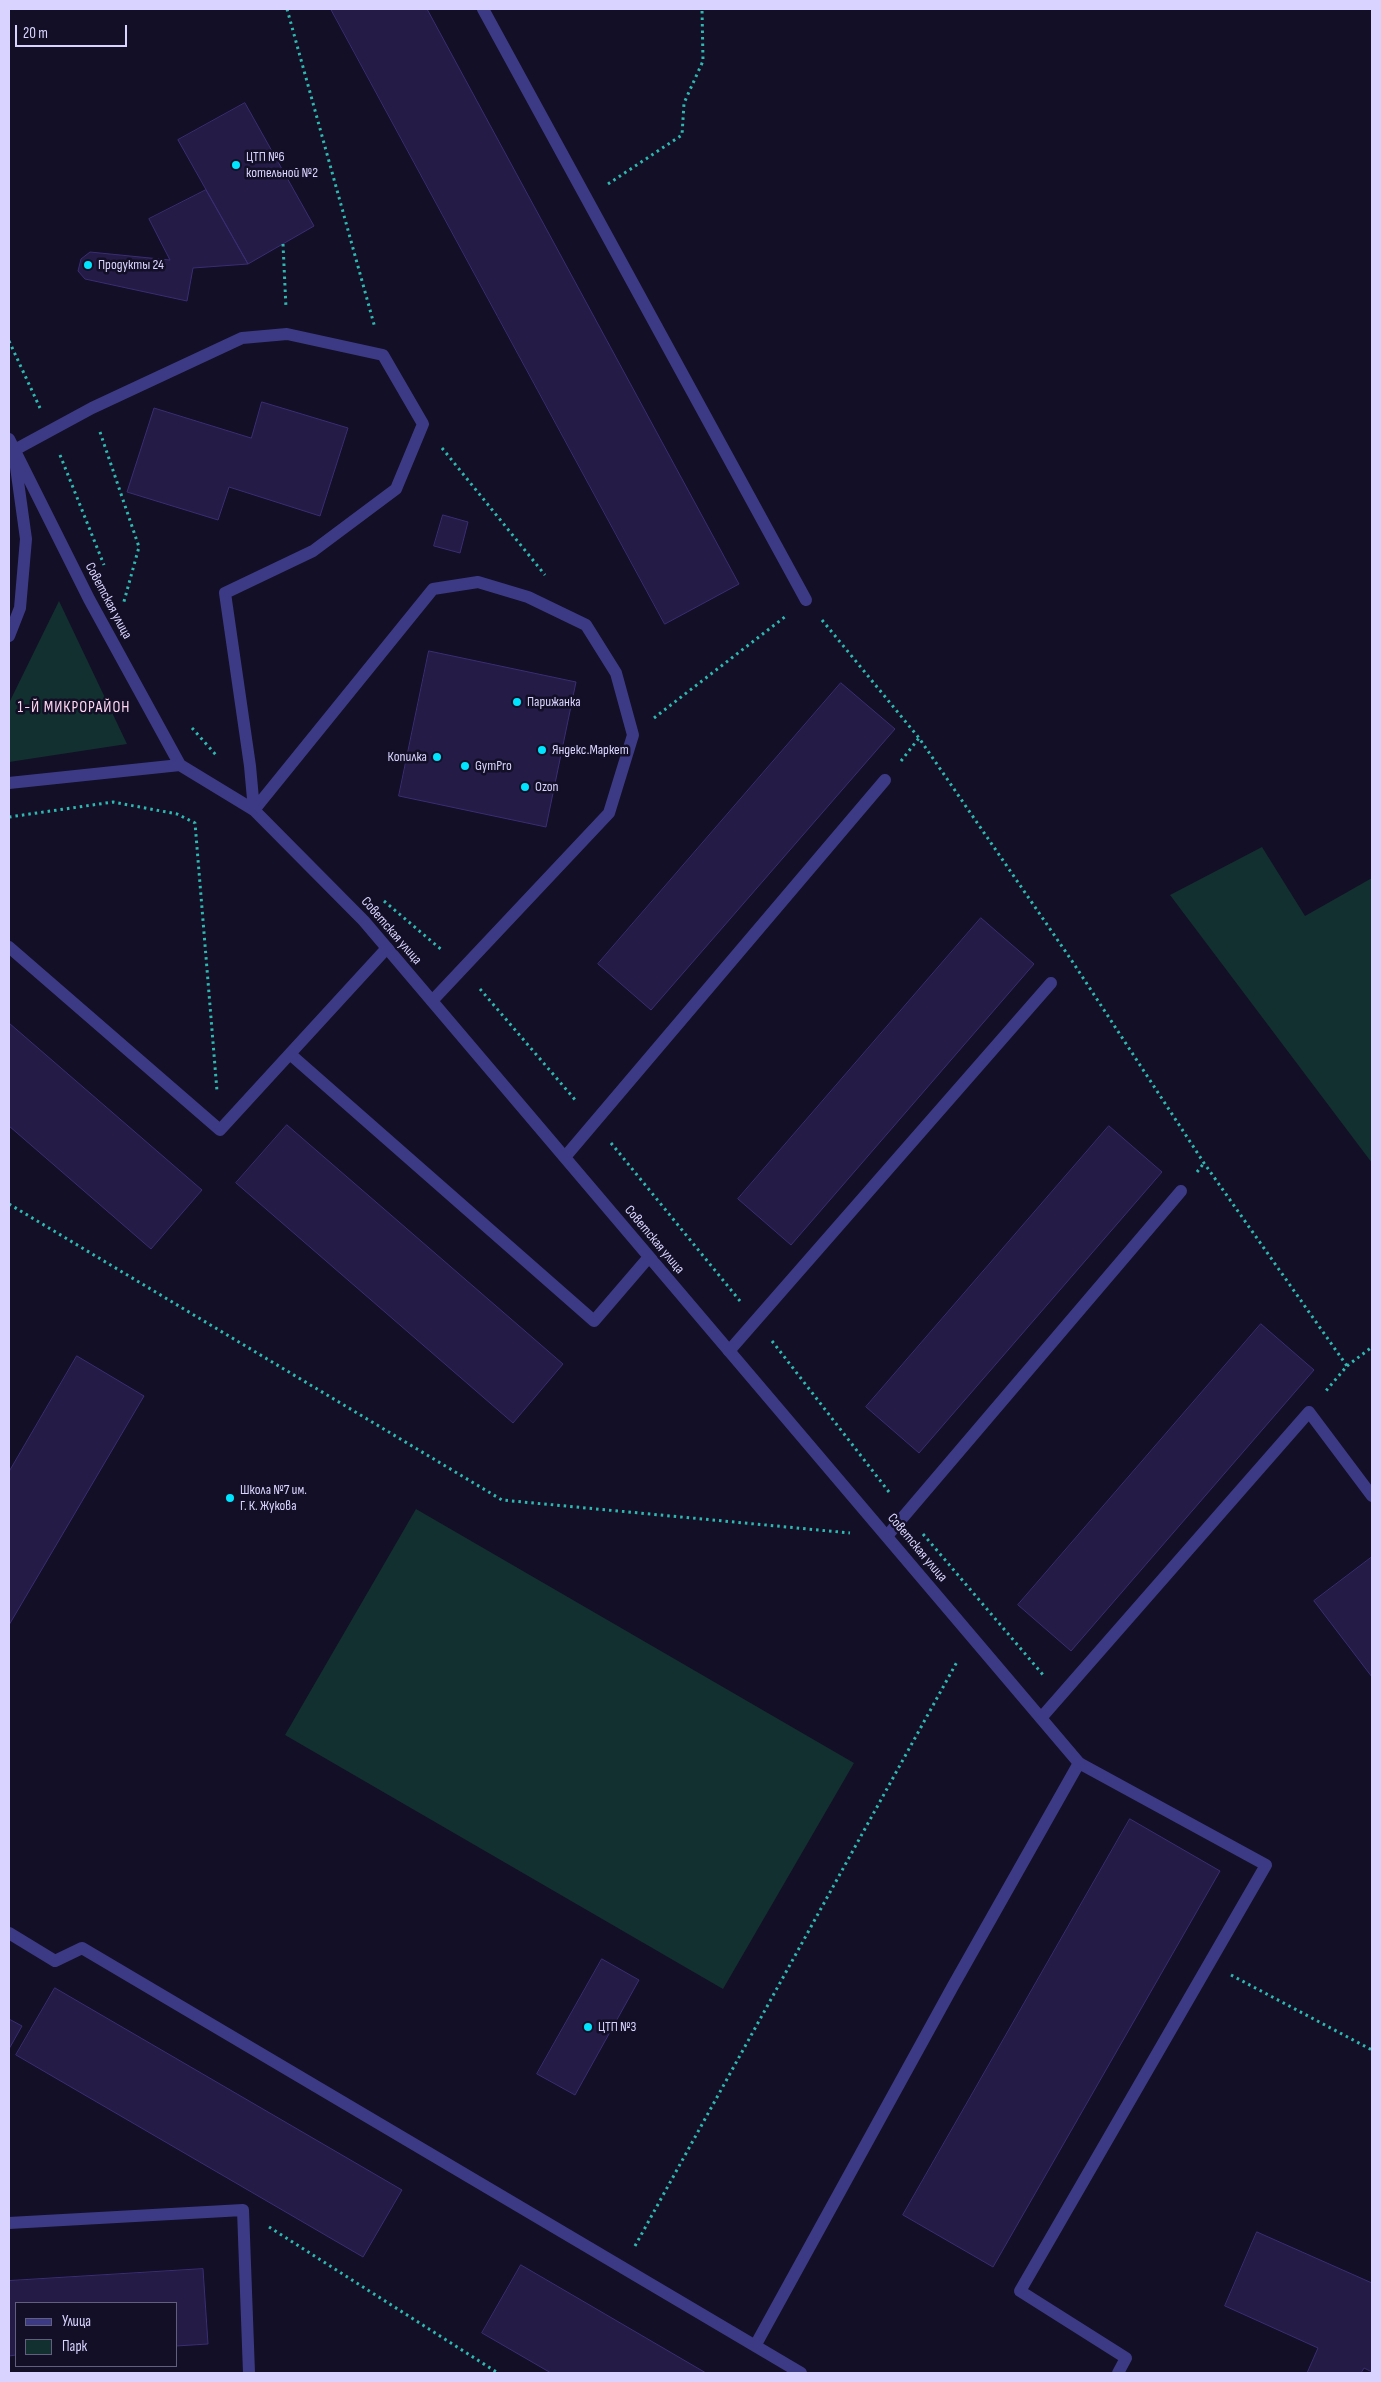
<!DOCTYPE html>
<meta charset="utf-8">
<style>
body{margin:0}
#map{position:relative;width:1381px;height:2382px;overflow:hidden;background:#130f26;font-family:"Sofia Sans Condensed",sans-serif}
canvas{display:block}
.frame{position:absolute;inset:0;border:10px solid #d9d4ff;pointer-events:none}
.legend{position:absolute;left:15px;top:2302px;width:162px;height:65px;box-sizing:border-box;background:#130f26;border:1px solid #625e7d;margin:0;padding:6px 9px;list-style:none;font-size:15px;color:#d9d4ff}
.legend li{display:flex;align-items:center;gap:10px;height:25px}
.legend b{width:25px;border:1px solid #625e7d}
.scale{position:absolute;left:15px;top:25px;width:112px;height:22px;box-sizing:border-box;border:2px solid #d9d4ff;border-top:0;padding-left:6px;font-size:15px;line-height:18px;white-space:nowrap;color:#d9d4ff;-webkit-text-stroke:4px #130f26;paint-order:stroke}
</style>
<div id="map">
<canvas width="1381" height="2382"></canvas>
<div class="frame"></div>
<ul class="legend">
<li><b style="height:6px;background:#3d3a85"></b>Улица</li>
<li><b style="height:14px;background:#12302f"></b>Парк</li>
</ul>
<div class="scale">20 m</div>
</div>
<script>
const g = document.querySelector('canvas').getContext('2d');
g.lineJoin = 'round';
function fill(path, color) { g.fillStyle = color; g.fill(path, 'evenodd'); }
function trace(path, color, width, dash) { g.strokeStyle = color; g.lineWidth = width; g.lineCap = dash ? 'butt' : 'round'; g.setLineDash(dash || []); g.stroke(path); }
function label(font, color, halo, rows, align = 'center') {
  g.font = font + ' "Sofia Sans Condensed",sans-serif'; g.lineWidth = 5; g.setLineDash([]); g.textBaseline = 'middle'; g.strokeStyle = halo; g.fillStyle = color; for (const [text, x, y, turn = 0] of rows) {
    g.save(); g.translate(x, y); g.rotate((+turn || 0) * Math.PI / 180); g.textAlign = isNaN(turn) ? turn : align; if (halo) g.strokeText(text, 0, 0); g.fillText(text, 0, 0); g.restore();
  }
}
fill(new Path2D(`
 M59,601L127,744L9,762V703Z
 M1262,847L1305,916L1372,878V1163L1170,895Z
 M416,1509L854,1763L723,1989L285,1735Z`), '#12302f');
const building = new Path2D(`
 M331,9H427L739,584L665,624Z
 M245,103L314,226L248,264L178,140Z
 M206,190L248,264L193,268L187,301L85,279L78,271L81,259L90,252L170,260L149,219Z
 M262,402L348,428L320,516L229,487L218,520L127,492L154,408L251,438Z
 M443,515L468,522L460,553L434,546Z
 M429,651L576,682L546,827L399,796Z
 M841,683L895,729L651,1010L598,964Z
 M981,918L1034,964L791,1245L738,1199Z
 M9,1023L202,1190L151,1249L9,1126Z
 M287,1125L563,1364L513,1423L236,1183Z
 M1109,1126L1162,1172L919,1453L866,1407Z
 M1261,1324L1314,1370L1071,1651L1018,1605Z
 M77,1356L144,1396L9,1625V1472Z
 M1372,1557V1677L1314,1601Z
 M1130,1819L1220,1871L993,2267L903,2215Z
 M602,1959L639,1980L575,2095L537,2074Z
 M55,1988L402,2190L363,2257L16,2055Z
 M9,2019L22,2026L9,2049Z
 M1257,2232L1372,2283V2372L1364,2368L1361,2373H1307L1318,2348L1225,2306Z
 M521,2265L706,2373H551L482,2333Z
 M203,2269L208,2344L176,2346V2303H16V2355L9,2356V2281Z`);
fill(building, '#241b47');
trace(building, '#3b2d73', 1);
trace(new Path2D(`
 M287,9L375,328
 M608,184L682,135L684,103L703,61L702,9
 M283,244L286,308
 M9,341L40,408
 M100,432L139,547L123,605
 M442,448L545,575
 M60,455L104,565
 M822,620L919,738L1072,961L1204,1163L1347,1366L1325,1392
 M654,718L786,616
 M192,728L216,755
 M901,761L919,738
 M9,817L113,802L177,814L195,823L217,1091
 M384,901L443,951
 M480,989L577,1102
 M611,1143L740,1301
 M1197,1172L1204,1163
 M9,1204L502,1500L850,1533
 M772,1341L889,1492
 M1347,1366L1372,1347
 M923,1534L1044,1676
 M1231,1975L1372,2050
 M269,2227L498,2373
 M635,2246L958,1660`), '#2fb8b0', 3, [2.5, 4]);
trace(new Path2D(`
 M483,9L806,600
 M9,453L92,408L242,338L287,334L383,355L423,424L396,489L313,551L225,593L250,766L254,810
 M254,810L433,589L478,582L528,597L586,625L616,673L633,735L609,813L432,1001
 M9,947L220,1130L387,948
 M290,1054L594,1321L649,1257
 M565,1157L885,780
 M729,1351L1051,983
 M887,1536L1181,1191
 M1041,1718L1309,1412L1372,1496
 M9,1933L55,1961L82,1948L801,2373
 M9,2223L243,2210L249,2373
 M755,2346L953,1986L1079,1763L1266,1865L1020,2291L1126,2358L1118,2373`), '#3d3a85', 12);
trace(new Path2D(`
 M9,439L89,599L180,765L254,810L364,921L1079,1763
 M9,636L20,608L26,539L15,460
 M9,783L180,765`), '#3d3a85', 12);
for (const [x, y, r, color] of [
 [236,165,5,"#00e5ff"],
 [88,265,5,"#00e5ff"],
 [517,702,5,"#00e5ff"],
 [542,750,5,"#00e5ff"],
 [437,757,5,"#00e5ff"],
 [465,766,5,"#00e5ff"],
 [525,787,5,"#00e5ff"],
 [230,1498,5,"#00e5ff"],
 [588,2027,5,"#00e5ff"]
]) { const dot = new Path2D(); dot.arc(x, y, r, 0, 2 * Math.PI); g.fillStyle = color; g.fill(dot); trace(dot, '#130f26', 2); }
label('14px', '#d9d4ff', '#130f26', [
 ["ЦТП №6",246,157],
 ["котельной №2",246,173],
 ["Продукты 24",98,265],
 ["Парижанка",527,702],
 ["Яндекс.Маркет",552,750],
 ["Копилка",427,757,"right"],
 ["GymPro",475,766],
 ["Ozon",535,787],
 ["Школа №7 им.",240,1490],
 ["Г. К. Жукова",240,1506],
 ["ЦТП №3",598,2027]
], 'left');
label('14px', '#d9d4ff', '#130f26', [
 ["Советская улица",108,601,62],
 ["Советская улица",391,931,49],
 ["Советская улица",654,1240,50],
 ["Советская улица",917,1548,50]
]);
g.letterSpacing = '1px';
label('16px', '#ffd6f0', '#130f26', [
 ["1-Й МИКРОРАЙОН",74,708]
]);
g.letterSpacing = '0px';
</script>
